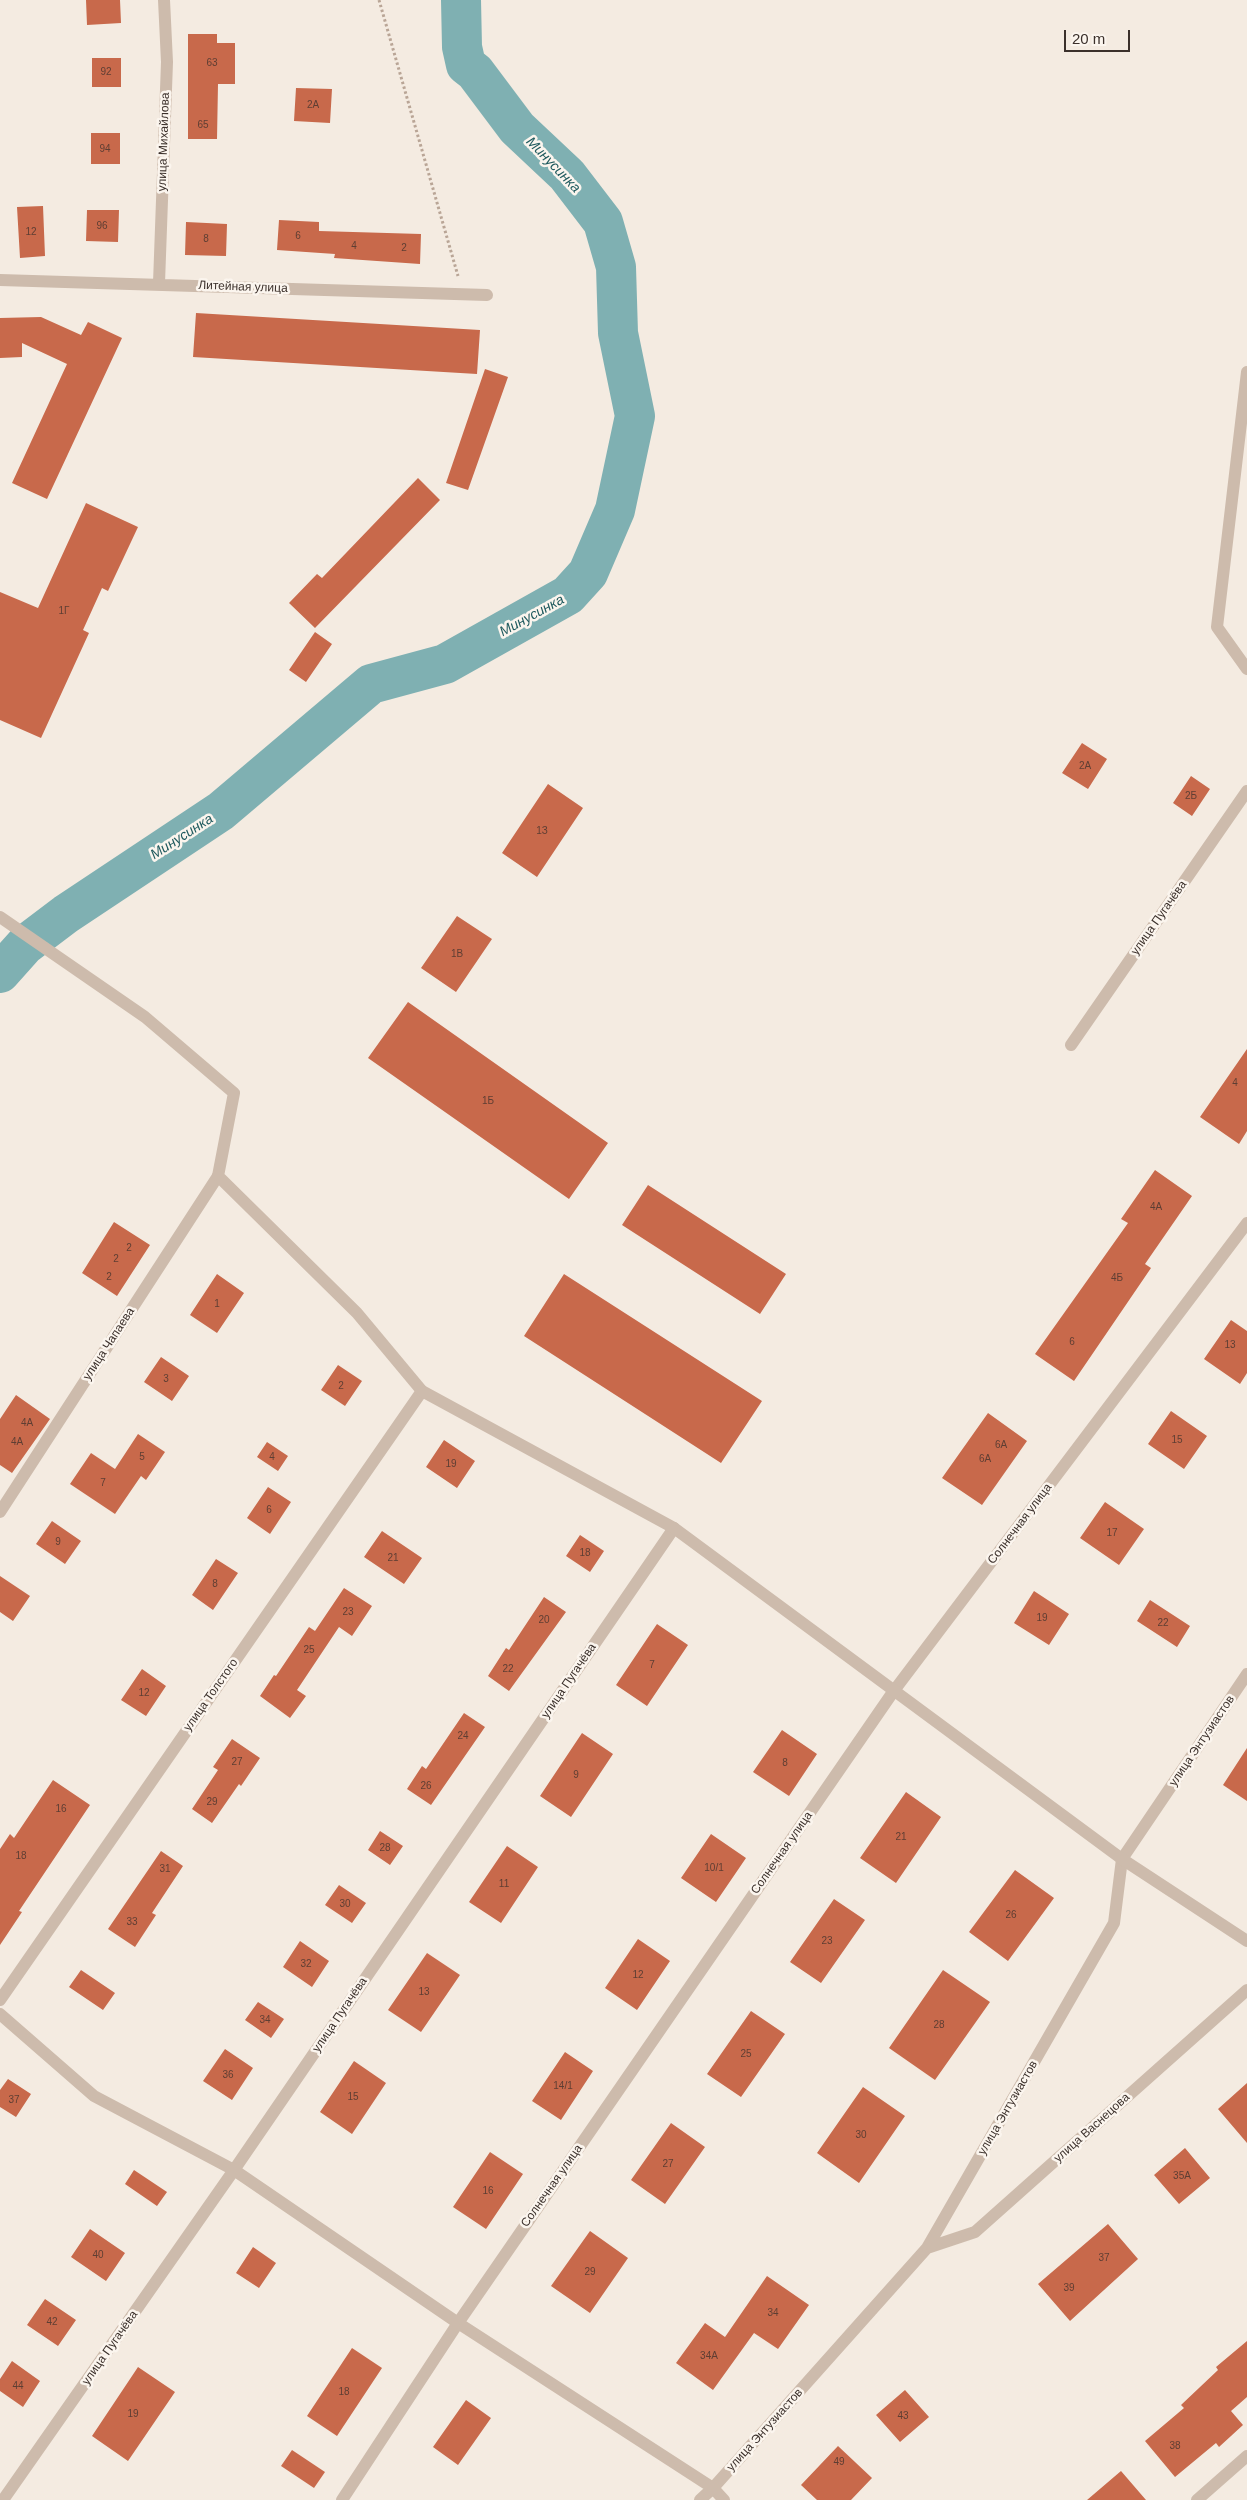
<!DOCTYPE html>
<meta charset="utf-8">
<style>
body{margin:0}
#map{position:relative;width:1247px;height:2500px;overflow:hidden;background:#f4ebe1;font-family:Helvetica,sans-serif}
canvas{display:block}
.scale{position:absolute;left:1064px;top:30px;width:66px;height:22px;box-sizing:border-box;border:2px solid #3b302b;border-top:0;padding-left:6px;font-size:15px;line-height:18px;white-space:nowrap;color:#3b302b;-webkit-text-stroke:4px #fbf5ee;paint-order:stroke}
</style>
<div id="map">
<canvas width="1247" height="2500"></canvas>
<div class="scale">20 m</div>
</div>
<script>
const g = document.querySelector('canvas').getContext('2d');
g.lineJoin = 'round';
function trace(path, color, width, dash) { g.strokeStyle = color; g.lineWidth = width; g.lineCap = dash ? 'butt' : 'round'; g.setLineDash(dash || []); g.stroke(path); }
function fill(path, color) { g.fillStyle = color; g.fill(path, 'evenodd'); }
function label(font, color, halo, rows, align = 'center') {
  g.font = font + ' Helvetica,sans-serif'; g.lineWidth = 5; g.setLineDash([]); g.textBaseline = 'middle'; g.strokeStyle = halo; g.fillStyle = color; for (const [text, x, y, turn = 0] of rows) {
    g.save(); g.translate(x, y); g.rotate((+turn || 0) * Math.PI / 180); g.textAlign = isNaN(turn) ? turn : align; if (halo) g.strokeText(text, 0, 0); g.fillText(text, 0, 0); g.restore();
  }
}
trace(new Path2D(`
 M0,973L25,945L66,914L221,811L371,684L445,664L568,595L588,573L615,510L635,416L618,333L616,267L603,222L567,175L517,128L475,72L466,65L462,47L461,0`), '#7fb0b2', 40);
fill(new Path2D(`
 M86,0H120L121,23L87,25Z
 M188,34H217V43H235V84H218L217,139H188Z
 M92,58H121V87H92Z
 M296,88L332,89L330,123L294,121Z
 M91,133H120V164H91Z
 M43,206L45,256L20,258L17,207Z
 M87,210H119L118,242L86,241Z
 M279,220L319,222V231L421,234L420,264L334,258L335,254L277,250Z
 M186,222L227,224L226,256L185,255Z
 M196,313L480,330L477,374L193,357Z
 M41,317L81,335L88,322L122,338L47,499L12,483L67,364L22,343V357L0,358V318Z
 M485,369L508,377L468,490L446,483Z
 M418,478L440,500L315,628L289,603L317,574L322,578Z
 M86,503L138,527L108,591L102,588L83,630L89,633L41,738L0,720V592L38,608Z
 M315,632L332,644L306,682L289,670Z
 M1082,743L1107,759L1088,789L1062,773Z
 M1191,776L1210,789L1192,816L1173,803Z
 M548,784L583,808L537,877L502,853Z
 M457,916L492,939L456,992L421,968Z
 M408,1002L608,1143L569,1199L368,1058Z
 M1247,1049V1131L1239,1144L1200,1117Z
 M1155,1170L1192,1196L1145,1264L1151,1268L1074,1381L1035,1354L1128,1223L1121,1219Z
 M648,1185L786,1274L760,1314L622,1225Z
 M114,1222L150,1245L117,1296L82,1273Z
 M217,1274L244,1293L217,1333L190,1315Z
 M564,1274L762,1401L721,1463L524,1336Z
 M1231,1320L1247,1331V1373L1240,1384L1204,1359Z
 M161,1357L189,1376L172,1401L144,1382Z
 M338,1365L362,1381L345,1406L321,1390Z
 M16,1395L50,1419L12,1473L0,1465V1419Z
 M1171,1411L1207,1436L1184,1469L1148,1444Z
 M988,1413L1027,1441L982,1505L942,1478Z
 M138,1434L165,1452L146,1480L141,1476L115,1514L70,1484L91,1453L115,1469Z
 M444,1440L475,1461L457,1488L426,1467Z
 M267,1442L288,1456L278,1471L257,1457Z
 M268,1487L291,1502L270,1534L247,1518Z
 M1105,1502L1144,1529L1119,1565L1080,1538Z
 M52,1521L81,1541L65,1564L36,1544Z
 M382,1531L422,1558L404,1584L364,1557Z
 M580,1535L604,1551L590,1572L566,1556Z
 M216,1559L238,1573L213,1610L192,1595Z
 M0,1576L30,1596L13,1621L0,1612Z
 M344,1588L372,1606L352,1636L339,1627L297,1690L306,1696L290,1718L260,1696L274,1675L276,1676L309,1627L315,1631Z
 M1034,1591L1069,1614L1049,1645L1014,1623Z
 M544,1597L566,1612L509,1691L488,1676L506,1648L509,1650Z
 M1150,1600L1190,1626L1177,1647L1137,1621Z
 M657,1624L688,1645L647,1706L616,1685Z
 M142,1669L166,1686L146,1716L121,1700Z
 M464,1713L485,1727L431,1805L407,1789L422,1766L426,1769Z
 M782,1730L817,1754L789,1796L753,1772Z
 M582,1733L613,1754L571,1817L540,1796Z
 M232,1739L260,1758L241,1786L239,1784L212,1823L192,1809L218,1770L213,1767Z
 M1247,1748V1801L1223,1785Z
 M53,1780L90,1805L19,1911L22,1912L0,1945V1849L10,1834L14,1838Z
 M906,1792L941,1817L896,1883L860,1858Z
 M380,1831L403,1846L390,1865L368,1850Z
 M711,1834L746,1858L716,1902L681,1878Z
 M507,1846L538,1867L501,1923L469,1902Z
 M161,1851L183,1866L152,1913L156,1915L135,1947L108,1929Z
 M1015,1870L1054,1898L1008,1961L969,1932Z
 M339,1885L366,1903L352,1923L325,1905Z
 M834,1899L865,1920L821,1983L790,1962Z
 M638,1939L670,1961L637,2010L605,1988Z
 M300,1941L329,1961L312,1987L283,1967Z
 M427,1953L460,1975L421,2032L388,2010Z
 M81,1970L115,1993L103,2010L69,1987Z
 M943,1970L990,2002L935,2080L889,2048Z
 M258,2002L284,2019L271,2038L245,2020Z
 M751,2011L785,2034L741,2097L707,2074Z
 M225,2049L253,2068L232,2100L203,2081Z
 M565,2052L593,2071L561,2120L532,2101Z
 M354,2061L386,2083L352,2134L320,2112Z
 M8,2079L31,2094L16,2117L0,2107V2090Z
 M1247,2083V2143L1218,2109Z
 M863,2087L905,2116L859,2183L817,2153Z
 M671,2123L705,2147L665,2204L631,2180Z
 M1185,2148L1210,2178L1179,2204L1154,2175Z
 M490,2152L523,2174L486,2229L453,2207Z
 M134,2170L167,2192L157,2206L125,2184Z
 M1108,2224L1138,2259L1070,2321L1038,2284Z
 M90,2229L125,2253L106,2281L71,2257Z
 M590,2231L628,2258L590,2313L551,2286Z
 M253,2247L276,2263L259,2288L236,2273Z
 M767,2276L809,2305L778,2349L754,2333L713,2390L676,2363L705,2323L725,2337Z
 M45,2299L76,2320L58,2346L27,2325Z
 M1247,2341V2397L1231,2411L1243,2425L1219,2447L1216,2443L1175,2477L1145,2441L1184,2408L1181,2405L1218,2370L1216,2367Z
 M352,2348L382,2368L337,2436L307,2416Z
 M12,2361L40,2381L23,2407L0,2391V2379Z
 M138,2367L175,2392L128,2461L92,2436Z
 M905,2390L929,2417L900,2442L876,2415Z
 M466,2400L491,2418L458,2465L433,2447Z
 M838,2446L872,2478L851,2500H817L801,2485Z
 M292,2450L325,2472L314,2488L281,2466Z
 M1121,2471L1146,2500H1087Z`), '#c8694b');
trace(new Path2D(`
 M379,0L458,276`), '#b9a596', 3, [2.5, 2.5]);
trace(new Path2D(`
 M0,280L487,295
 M159,283L167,62L164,0
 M1247,372L1217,627L1247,669
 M1071,1045L1247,791
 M0,1512L218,1176
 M0,2000L422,1391
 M0,2014L94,2096L234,2170L458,2323L713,2488L724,2500
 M927,2248L975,2232L1247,1990
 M3,2500L234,2170L674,1528
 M342,2500L458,2323L893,1692L1247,1223
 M700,2500L713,2488L927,2248L1114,1923L1122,1859L1247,1674
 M1197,2500L1247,2456`), '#cdbbac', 12);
trace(new Path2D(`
 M0,917L145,1017L234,1093L218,1176L357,1313L422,1391L674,1528L1122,1859L1247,1941`), '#cdbbac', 12);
label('10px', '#5e3e33', null, [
 ["63",212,63],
 ["92",106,72],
 ["2А",313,105],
 ["65",203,125],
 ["94",105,149],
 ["96",102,226],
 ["12",31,232],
 ["6",298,236],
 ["8",206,239],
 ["4",354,246],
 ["2",404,248],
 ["1Г",64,611],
 ["2А",1085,766],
 ["2Б",1191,796],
 ["1З",542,831],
 ["1В",457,954],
 ["4",1235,1083],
 ["1Б",488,1101],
 ["4А",1156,1207],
 ["2",129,1248],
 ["2",116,1259],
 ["2",109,1277],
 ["4Б",1117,1278],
 ["1",217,1304],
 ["6",1072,1342],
 ["13",1230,1345],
 ["3",166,1379],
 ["2",341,1386],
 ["4А",27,1423],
 ["15",1177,1440],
 ["4А",17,1442],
 ["6А",1001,1445],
 ["5",142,1457],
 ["4",272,1457],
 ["6А",985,1459],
 ["19",451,1464],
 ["7",103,1483],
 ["6",269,1510],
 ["17",1112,1533],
 ["9",58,1542],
 ["18",585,1553],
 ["21",393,1558],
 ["8",215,1584],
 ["23",348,1612],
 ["19",1042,1618],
 ["20",544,1620],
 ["22",1163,1623],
 ["25",309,1650],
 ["7",652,1665],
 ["22",508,1669],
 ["12",144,1693],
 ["24",463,1736],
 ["27",237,1762],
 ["8",785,1763],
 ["9",576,1775],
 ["26",426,1786],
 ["29",212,1802],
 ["16",61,1809],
 ["21",901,1837],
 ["28",385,1848],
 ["18",21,1856],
 ["10/1",714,1868],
 ["31",165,1869],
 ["11",504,1884],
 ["30",345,1904],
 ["26",1011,1915],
 ["33",132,1922],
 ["23",827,1941],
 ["32",306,1964],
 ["12",638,1975],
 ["13",424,1992],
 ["34",265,2020],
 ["28",939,2025],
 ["25",746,2054],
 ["36",228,2075],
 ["14/1",563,2086],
 ["15",353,2097],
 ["37",14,2100],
 ["30",861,2135],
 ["27",668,2164],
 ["35А",1182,2176],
 ["16",488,2191],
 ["40",98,2255],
 ["37",1104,2258],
 ["29",590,2272],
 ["39",1069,2288],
 ["34",773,2313],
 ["42",52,2322],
 ["34А",709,2356],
 ["44",18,2386],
 ["18",344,2392],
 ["19",133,2414],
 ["43",903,2416],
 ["38",1175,2446],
 ["49",839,2462]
]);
label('12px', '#3b302b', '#fbf5ee', [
 ["улица Михайлова",164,142,-88],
 ["Литейная улица",243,287,2],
 ["улица Пугачёва",1159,918,-55],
 ["улица Чапаева",109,1344,-57],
 ["Солнечная улица",1020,1524,-53],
 ["улица Пугачёва",569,1681,-56],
 ["улица Толстого",211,1695,-55],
 ["улица Энтузиастов",1202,1741,-56],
 ["Солнечная улица",782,1853,-55],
 ["улица Пугачёва",340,2015,-56],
 ["улица Энтузиастов",1008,2108,-60],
 ["улица Васнецова",1092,2128,-42],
 ["Солнечная улица",552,2186,-55],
 ["улица Пугачёва",110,2348,-55],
 ["улица Энтузиастов",765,2430,-48]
]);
label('italic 14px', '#1f5a5e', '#fbf5ee', [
 ["Минусинка",553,165,46],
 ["Минусинка",532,616,-29],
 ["Минусинка",182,837,-33]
]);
</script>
